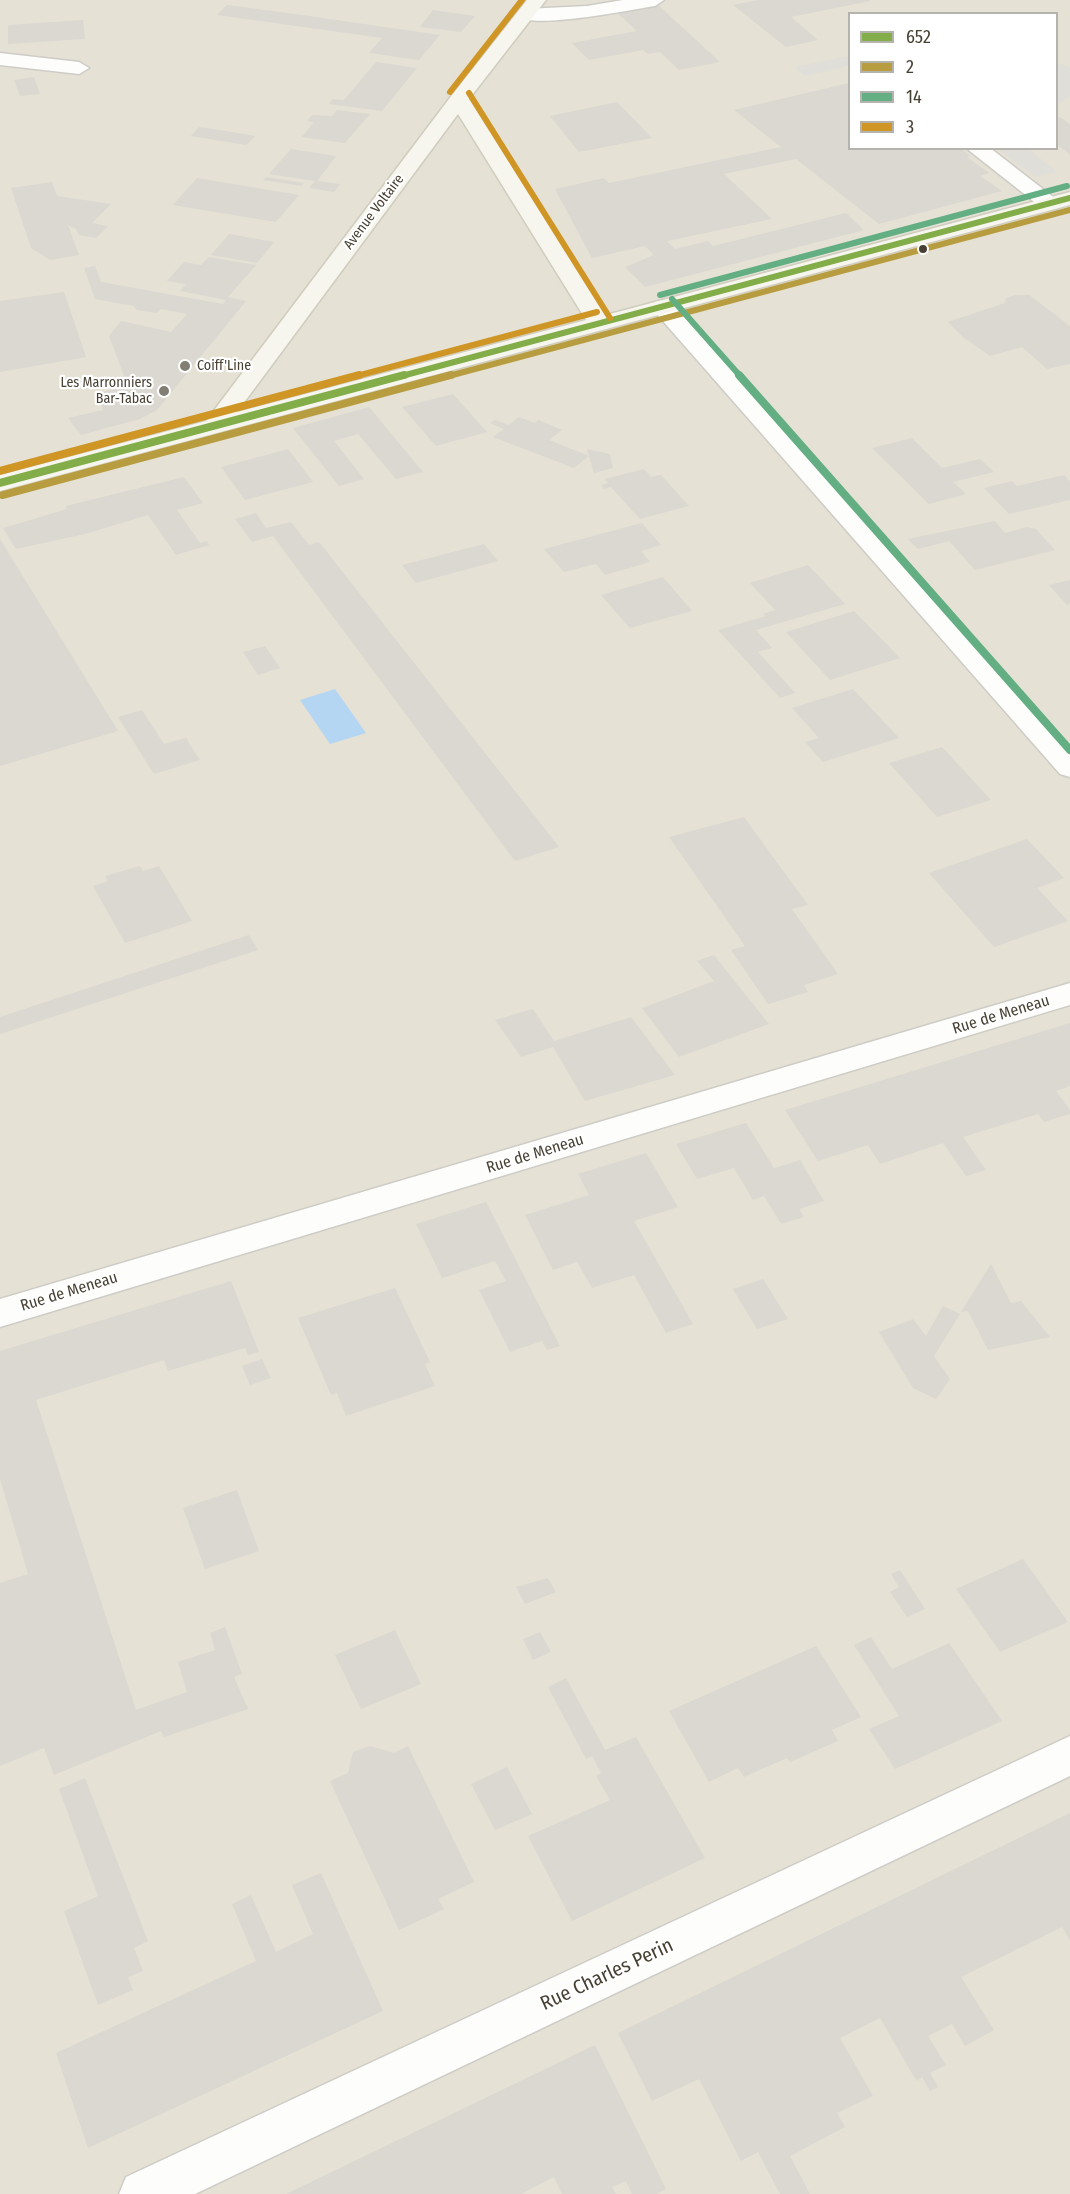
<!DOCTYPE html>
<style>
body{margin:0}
#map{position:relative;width:1070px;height:2194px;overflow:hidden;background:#f0efe8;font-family:"Fira Sans Condensed",sans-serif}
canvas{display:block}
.legend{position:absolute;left:848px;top:12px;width:210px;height:138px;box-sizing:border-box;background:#fff;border:2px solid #b5b3ae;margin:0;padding:8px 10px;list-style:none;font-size:18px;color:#474134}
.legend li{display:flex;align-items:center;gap:12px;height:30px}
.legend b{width:30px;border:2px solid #b5b3ae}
</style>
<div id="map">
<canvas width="1070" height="2194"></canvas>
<ul class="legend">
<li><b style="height:8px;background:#82ad48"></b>652</li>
<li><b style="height:8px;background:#b89d40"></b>2</li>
<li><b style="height:8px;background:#63af83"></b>14</li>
<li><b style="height:8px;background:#cf9626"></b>3</li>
</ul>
</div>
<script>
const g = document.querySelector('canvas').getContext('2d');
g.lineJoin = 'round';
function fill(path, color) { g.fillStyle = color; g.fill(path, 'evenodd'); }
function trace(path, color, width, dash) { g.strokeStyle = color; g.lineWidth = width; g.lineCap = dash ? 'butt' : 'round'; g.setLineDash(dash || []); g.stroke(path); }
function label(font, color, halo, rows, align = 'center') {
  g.font = font + ' "Fira Sans Condensed",sans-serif'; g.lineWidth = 4.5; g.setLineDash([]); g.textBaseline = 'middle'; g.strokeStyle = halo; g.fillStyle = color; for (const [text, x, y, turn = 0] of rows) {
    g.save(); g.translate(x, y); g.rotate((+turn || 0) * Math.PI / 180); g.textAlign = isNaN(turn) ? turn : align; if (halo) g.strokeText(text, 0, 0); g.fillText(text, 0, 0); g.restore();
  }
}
fill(new Path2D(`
 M0,0H1070V2194H0ZM850,14H1056V148H850Z`), '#e5e1d5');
fill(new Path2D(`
 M849,56V66L805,76L795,67Z
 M1056,63L1070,67V96L1057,105Z
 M998,149H1028L1057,172L1035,177Z`), '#dfded8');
fill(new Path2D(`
 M335,689L366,733L330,744L300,700Z`), '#b4d6f3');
fill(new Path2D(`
 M758,0H870V1L791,17L818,40L786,47L733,5Z
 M227,5L295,14L440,35L419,60L369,53L382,38L217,15Z
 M658,5L720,62L679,70L660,52L648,54L643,50L589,60L572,43L637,31L617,13Z
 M433,10L475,16L461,32L420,27Z
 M83,20L85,39L8,44V25Z
 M376,62L417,68L382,111L329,104L333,99L344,100Z
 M34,77L40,94L20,96L14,80Z
 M849,83V148H960L971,156L967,157L989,173L980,176L1002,191L879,224L796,159L724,174L772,219L667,241L675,249L708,241L713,246L846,213L864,230L645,287L625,267L654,255L645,246L592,258L555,189L604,178L609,183L781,147L734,110Z
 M617,102L652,138L579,152L550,116Z
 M337,110L370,114L345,143L302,137L314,122L307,121L312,115L332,116Z
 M1060,117L1070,124V154L1056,144V118Z
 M199,127L220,130L255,136L246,145L191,136Z
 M291,149L336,156L317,181L340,184L334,192L309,188L315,181L269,174Z
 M266,177L304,183L302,186L263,180Z
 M197,178L299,195L276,222L173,205Z
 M52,182L57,196L111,204L92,223L108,226L96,238L79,235L76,229L68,225L79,255L50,260L31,248L11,188Z
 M229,234L274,242L257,263L211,255Z
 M209,257L256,265L228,297L246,301L157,410L140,419L81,435L68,418L103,410L97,393L128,386L109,336L121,321L171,332L187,314L161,309L157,313L137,310L134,306L95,299L84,268L95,266L101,282L223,304L226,300L180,291L186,284L167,281L184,262L201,265Z
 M64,292L86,357L0,372V301Z
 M1016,295H1029L1070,326V364L1047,369L1022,347L990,356L963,337L948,322L1005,303L1006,298Z
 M453,394L487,432L436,446L402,407Z
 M369,407L408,454L423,472L396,479L358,434L334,441L364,479L339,486L293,428Z
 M519,417L535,423L538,420L562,430L549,440L589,456L574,468L493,437L504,429L490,423L495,420L509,425Z
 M912,438L942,468L980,459L994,472L953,482L966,494L929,504L872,448Z
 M288,449L313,482L245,500L221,467Z
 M587,449L610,454L613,468L594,473Z
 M644,469L651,477L661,475L689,506L640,519L611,487L604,489L601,485L608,483L605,479Z
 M1064,475L1070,482V500L1009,514L984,488L1012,481L1017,486Z
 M184,477L203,503L177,510L200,543L207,541L209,545L176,555L148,515L85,534L16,549L3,528L67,509L66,506Z
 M256,513L266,528L291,522L309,545L319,542L559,847L515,861L273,536L252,542L235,519Z
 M995,521L1005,533L1027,527L1036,529L1055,550L975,570L949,541L918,549L908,539Z
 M642,523L661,545L641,551L650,562L605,575L596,564L564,572L544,549Z
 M0,539L118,731L0,766Z
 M484,544L498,561L416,583L402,565Z
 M808,565L845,604L756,630L772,648L758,652L795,693L780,698L718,630L766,616L763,614L775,610L750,583Z
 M663,577L692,611L630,628L601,595Z
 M1070,580V604L1067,605L1049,585Z
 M854,611L900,658L830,680L786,632Z
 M265,646L280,668L258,675L243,652Z
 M853,689L899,738L823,762L805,742L819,738L792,708Z
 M142,710L164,744L186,738L200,760L154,774L118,717Z
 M942,747L991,800L937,817L889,763Z
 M744,817L808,905L792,909L838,974L804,985L808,992L768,1004L731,950L745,946L669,837Z
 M1027,839L1064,878L1037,888L1068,921L994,947L929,873Z
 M140,866L143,871L159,866L192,921L125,943L93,886L108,881L105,876Z
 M249,935L258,950L0,1034V1017Z
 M714,955L769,1024L679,1057L642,1008L714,981L697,961Z
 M533,1009L554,1041L631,1017L675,1075L585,1101L553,1047L521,1057L495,1020Z
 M1070,1023V1086L1056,1091L1070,1110V1114L1044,1122L1038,1114L963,1137L986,1170L966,1176L943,1143L880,1164L868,1145L818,1161L785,1110Z
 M746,1123L774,1168L800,1160L824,1201L799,1209L804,1217L781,1224L764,1196L753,1200L734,1168L697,1179L676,1144Z
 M646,1153L678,1207L634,1221L693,1324L666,1333L634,1275L592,1288L577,1262L553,1270L525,1215L589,1195L578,1174Z
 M486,1202L539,1305L560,1346L547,1350L542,1341L510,1352L479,1290L506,1281L495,1261L442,1278L416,1224Z
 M991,1264L1011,1303L1021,1301L1050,1337L988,1350L968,1311L961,1312Z
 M763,1279L788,1319L757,1329L733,1289Z
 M231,1281L259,1352L248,1355L245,1348L168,1371L164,1360L36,1400L136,1710L187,1692L178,1662L215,1650L210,1633L225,1627L242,1674L234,1677L248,1709L164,1737L161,1731L54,1775L44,1748L0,1766V1583L28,1574L0,1479V1351Z
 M395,1288L430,1362L425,1364L435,1386L346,1416L337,1393L331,1395L298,1318Z
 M943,1306L960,1314L934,1356L950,1379L936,1399L913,1388L879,1332L913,1319L926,1336Z
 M262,1359L271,1378L250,1385L242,1366Z
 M237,1490L259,1551L205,1569L183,1508Z
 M1023,1559L1068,1622L1000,1652L956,1589Z
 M900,1570L925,1609L907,1617L890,1592L899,1587L891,1574Z
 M548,1578L556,1592L525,1604L516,1587Z
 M395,1630L421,1684L361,1709L335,1655Z
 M540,1632L551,1652L533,1660L523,1639Z
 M871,1637L892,1669L949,1643L1002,1721L895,1769L869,1729L899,1716L854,1645Z
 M816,1646L861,1717L832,1730L838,1741L790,1762L787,1758L744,1777L738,1768L709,1782L669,1711Z
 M566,1678L605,1750L636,1737L705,1858L572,1921L528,1836L610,1800L596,1776L601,1773L592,1756L586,1759L548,1687Z
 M370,1746L394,1753L408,1746L474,1882L438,1899L444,1909L399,1930L330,1781L348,1773L353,1752Z
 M507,1767L532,1814L495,1830L471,1784Z
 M85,1778L148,1941L134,1948L143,1971L128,1977L133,1990L98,2005L64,1911L98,1896L59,1789Z
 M1070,1813V1940L1062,1927L961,1977L994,2030L965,2046L952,2024L928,2036L946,2065L930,2073L938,2087L930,2091L922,2077L917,2081L913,2075L880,2018L840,2038L873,2096L837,2113L845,2127L790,2156L810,2194H780L758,2152L741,2161L699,2079L652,2101L618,2033Z
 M321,1873L383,2011L88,2148L56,2053L256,1961L232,1904L251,1895L276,1952L313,1934L292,1885Z
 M595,2045L666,2189L656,2194H632L626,2181L612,2187L616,2194H562L554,2177L521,2194H286Z`), '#dad8d1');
const lane = new Path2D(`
 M623,0H664L655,6C634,9 528,31 516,15L526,9L587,6Z
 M0,53L79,62L89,68L79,74L0,65Z
 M966,148H990L1061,203L1058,208H1042Z`);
const street = new Path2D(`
 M663,300L671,302L1070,750V777L1060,774L655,312L652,307L655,302Z
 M1070,983V1005L0,1327V1299Z
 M1070,1736V1776L195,2194H119L126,2177Z`);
const secondary = new Path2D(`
 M527,0H546L469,99L606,315L1070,192V205L0,491V475L206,421L452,95ZM458,114L586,320L237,412Z`);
trace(lane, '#ceccc6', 3);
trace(street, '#ceccc6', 3);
trace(secondary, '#d0cdbe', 3);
fill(lane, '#fdfdfc');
fill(street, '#fdfdfc');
fill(secondary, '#f6f5ee');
trace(new Path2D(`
 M398,377L1070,198`), '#82ad48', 6);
trace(new Path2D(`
 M0,483L404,375`), '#82ad48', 8);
trace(new Path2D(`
 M445,377L1070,210`), '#b89d40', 6);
trace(new Path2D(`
 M3,495L451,375`), '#b89d40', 8);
trace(new Path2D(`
 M660,295L1067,186
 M672,299L741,377`), '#63af83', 6);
trace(new Path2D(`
 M739,375L1070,750`), '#63af83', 8);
trace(new Path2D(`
 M450,92L522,0
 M469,93L610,318
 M353,377L597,312`), '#cf9626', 6);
trace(new Path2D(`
 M0,471L359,375`), '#cf9626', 8);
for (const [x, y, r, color] of [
 [923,249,5,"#474134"],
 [185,366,6,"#827e73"],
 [164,391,6,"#827e73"]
]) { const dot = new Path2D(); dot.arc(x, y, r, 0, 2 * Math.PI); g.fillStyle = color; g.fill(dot); trace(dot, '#fff', 2); }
label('14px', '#474134', '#fff', [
 ["Avenue Voltaire",374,212,-53]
]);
label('14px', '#474134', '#fff', [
 ["Coiff'Line",197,366],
 ["Les Marronniers",152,383,"right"],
 ["Bar-Tabac",152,399,"right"]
], 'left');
label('16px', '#474134', '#fff', [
 ["Rue de Meneau",1001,1015,-17],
 ["Rue de Meneau",535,1154,-17],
 ["Rue de Meneau",69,1292,-17]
]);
label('20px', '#474134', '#fff', [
 ["Rue Charles Perin",607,1975,-25]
]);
</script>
